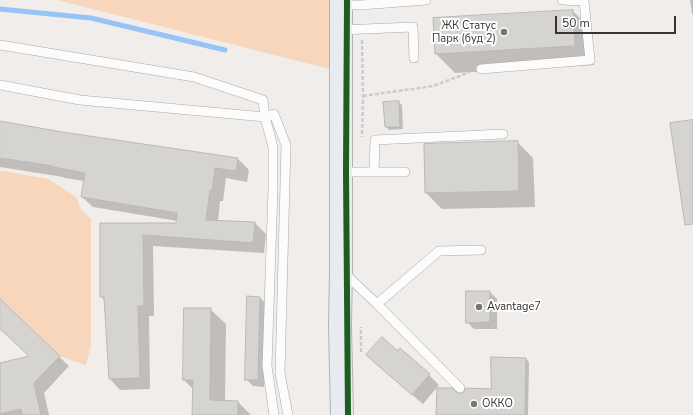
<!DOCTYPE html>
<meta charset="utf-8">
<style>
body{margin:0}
#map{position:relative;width:693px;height:415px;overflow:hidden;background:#f0edea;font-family:"Nunito Sans",sans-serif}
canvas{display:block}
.scale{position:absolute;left:555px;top:16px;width:121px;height:18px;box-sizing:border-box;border:2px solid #373433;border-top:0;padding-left:5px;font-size:12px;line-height:14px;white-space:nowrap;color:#373433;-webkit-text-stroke:3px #fff;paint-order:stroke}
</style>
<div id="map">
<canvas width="693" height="415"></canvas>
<div class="scale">50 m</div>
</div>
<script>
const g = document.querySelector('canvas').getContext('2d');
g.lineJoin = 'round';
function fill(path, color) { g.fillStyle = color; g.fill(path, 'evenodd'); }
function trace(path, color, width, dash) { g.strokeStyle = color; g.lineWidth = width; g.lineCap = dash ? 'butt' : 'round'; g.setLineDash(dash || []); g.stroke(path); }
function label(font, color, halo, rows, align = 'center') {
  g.font = font + ' "Nunito Sans",sans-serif'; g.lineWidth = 4; g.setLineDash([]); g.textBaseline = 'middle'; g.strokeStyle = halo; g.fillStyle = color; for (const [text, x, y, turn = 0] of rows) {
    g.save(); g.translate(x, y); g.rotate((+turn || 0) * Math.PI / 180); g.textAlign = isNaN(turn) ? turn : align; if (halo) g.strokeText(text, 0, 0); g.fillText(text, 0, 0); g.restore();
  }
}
fill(new Path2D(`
 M57,0H333L334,70L61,1Z
 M4,171L48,179L76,197L81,209L91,219V345L86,365L60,356L0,299V172Z`), '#f8d6bc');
fill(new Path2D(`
 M690,0H693V15L692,14Z
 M573,11L592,30L594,65L455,73L436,54L434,19Z
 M398,102L402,105L403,129L389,130L386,127Z
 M0,122L61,133L238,159L249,170L247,182L226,178L223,201H220L218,222L255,223L266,234L264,253L153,246L154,316H149L150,389L120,390L110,379L105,301L101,296V224H177L178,221L93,207L82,197L85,181L65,178L63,177L0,167Z
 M517,142L533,158L535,207L442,209L426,193L425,145Z
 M490,292L497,299V329H474L467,322Z
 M260,298L267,304L264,387L253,386L246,379Z
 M0,300L69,366L44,393L49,415H0V364L31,357L0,328Z
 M210,309L226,324L225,402H238L251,415H193L194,390L184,380Z
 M400,350L429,375L439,385L423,404L377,365L368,355L398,352Z
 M526,359L529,362L528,415H437L459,395L492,390Z`), '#0003');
trace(new Path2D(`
 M0,9L91,18L225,50`), '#96c4f7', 5);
const building = new Path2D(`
 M573,10L575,46L435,54L433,18Z
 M399,101L400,127H385L383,102Z
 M693,120V224L685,225L670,123Z
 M0,121L62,132L238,158L236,171L215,168L212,191L210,190L206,220L255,222L253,243L143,235L144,306H138L140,378L109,379L104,297H100V223H176L177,213L81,197L85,173L53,167V166L0,158Z
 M518,141L519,191L425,193L424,144Z
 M466,291H490V322L466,323Z
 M247,296L260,297L258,380H245Z
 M0,299L60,356L34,383L41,415H22L21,409L0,414V363L29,356L0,329Z
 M184,308H211L210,400L238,401V415H192L193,380H183Z
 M382,337L398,351L400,348L430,374L412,395L366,355Z
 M491,357L526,358L525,415H436L437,388H452L459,394L464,392L466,388L491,389Z`);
fill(building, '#d6d4d1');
trace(building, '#bab8b6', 1);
const lane = new Path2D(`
 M341,5H361L426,0
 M340,30L413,27L414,58
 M0,45L194,77L263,100L265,117L273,147V189L267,366L274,415
 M481,69L590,60L584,1L562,0
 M0,85L80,100L265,117L274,114L286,145L280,373L288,415
 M341,172H405
 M374,172L375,140L503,134
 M343,272L377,304L460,388
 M377,304L439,251L481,250`);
const primary = new Path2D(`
 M341,0V271L340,326L342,415`);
trace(lane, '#aba9a7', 10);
trace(primary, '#aeb4ba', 24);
trace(new Path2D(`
 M362,40L363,96L362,137
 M363,96L433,86L470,72
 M361,352V327`), '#cdcccc', 2.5, [4, 2]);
trace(lane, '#fdfcfc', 9);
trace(primary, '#e8ecf1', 22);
trace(new Path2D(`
 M347,0L346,172L348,415`), '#1b5e20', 6);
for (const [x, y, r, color] of [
 [504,32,4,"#787573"],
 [479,307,4,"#787573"],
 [474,404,4,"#787573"]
]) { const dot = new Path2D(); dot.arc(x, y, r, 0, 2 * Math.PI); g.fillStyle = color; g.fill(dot); trace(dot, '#fff', 1.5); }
label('11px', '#373433', '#fff', [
 ["ЖК Статус",496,26,"right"],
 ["Парк (буд 2)",496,39,"right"],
 ["Avantage7",487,307],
 ["ОККО",482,404]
], 'left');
</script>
